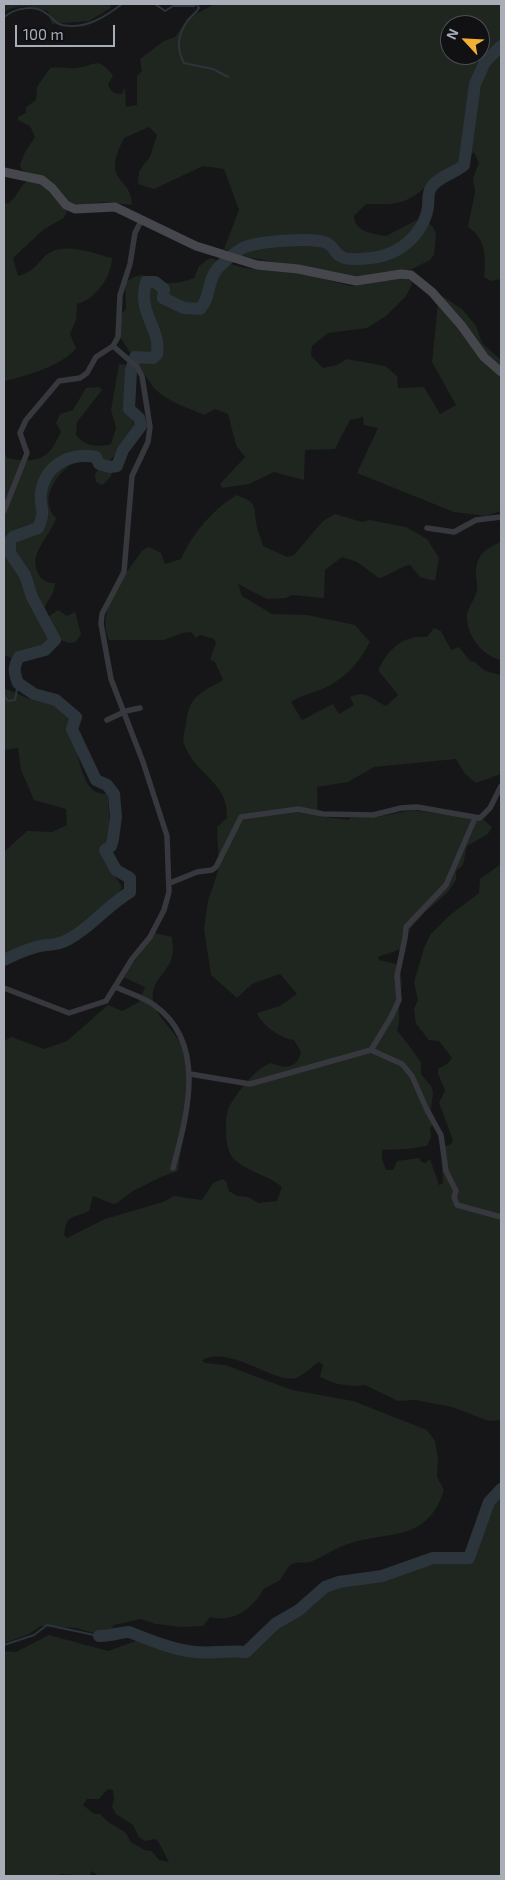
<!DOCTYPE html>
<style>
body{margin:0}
#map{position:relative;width:505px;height:1880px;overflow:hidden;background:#161618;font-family:"Exo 2",sans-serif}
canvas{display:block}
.frame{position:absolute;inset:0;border:5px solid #a8adb8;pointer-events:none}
.north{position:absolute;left:440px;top:15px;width:50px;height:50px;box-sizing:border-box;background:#111113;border:1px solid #4d4f55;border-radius:50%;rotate:295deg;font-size:14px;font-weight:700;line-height:20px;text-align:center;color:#a8adb8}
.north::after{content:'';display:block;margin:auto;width:18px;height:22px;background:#f2b134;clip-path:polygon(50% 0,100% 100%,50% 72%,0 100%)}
.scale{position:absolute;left:15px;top:25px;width:100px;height:22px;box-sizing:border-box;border:2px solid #a8adb8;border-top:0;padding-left:6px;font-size:15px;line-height:18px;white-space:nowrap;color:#a8adb8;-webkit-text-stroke:4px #111113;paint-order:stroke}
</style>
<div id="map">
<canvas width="505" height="1880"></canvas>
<div class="frame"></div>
<div class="north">N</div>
<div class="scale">100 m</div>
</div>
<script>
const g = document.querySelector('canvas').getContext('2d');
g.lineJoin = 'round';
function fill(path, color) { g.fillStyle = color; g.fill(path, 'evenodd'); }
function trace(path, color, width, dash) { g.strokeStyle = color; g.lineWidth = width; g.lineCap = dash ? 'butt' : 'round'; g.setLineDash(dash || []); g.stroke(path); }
fill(new Path2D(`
 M4,4H110L111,8L89,21L52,24L48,11C32,6 19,3 4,12Z
 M215,4H501V279L491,281L484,277C486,257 486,239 468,227L475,192L473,178L479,163L474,152C466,159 458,167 449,172C444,175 437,177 432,181C408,204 399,205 366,204L354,216C354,232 374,234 386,236L417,220L426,221L433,227L436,234L434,255L430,260L412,269L370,277H356L247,257L224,249L239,210L224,169L203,166L154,189L138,184L139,171L150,157L157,135L149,127L124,138C100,185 132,175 132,205L104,202L78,205L69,202L41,176L22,170L20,165L25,152L35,137L30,126L18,120V117L26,113V107L36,100L37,87L50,68C59,66 66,69 75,68C95,67 97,54 113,76L108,84C110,91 114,94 122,94L125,87L126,107L137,105V76L142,71L140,59L164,41L175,37L188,18ZM450,25H480V55H450Z
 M27,181L42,184L67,211L64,218L44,229L13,258L18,276C38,271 39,257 53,251C71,244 95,254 112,258C112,276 95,300 77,304L76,320L70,334L76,348C64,365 24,377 4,381V202L8,204C17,197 19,187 27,181Z
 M210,258L244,268L300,273L351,286L402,278L411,280L412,284L406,296L386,316L367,328L328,333L312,346L311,356L323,368L337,365L347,359L385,366L397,376L398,388L424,387L440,414L456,405L432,362L438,304L442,296L462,309L476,326L482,343L501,360V511L486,516L454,512L357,473L378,428L364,425L363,417L350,420L335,449L305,450L304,480L274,472L249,484L222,488L220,484L245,457L236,445L228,414L215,409L204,415C189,408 168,402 156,390C150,384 118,335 116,329C115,320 120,315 126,309L125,283C145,267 148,280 166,283C176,284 186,281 194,278L199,266Z
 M119,364L129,365L135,371L134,400L130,414L134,425L133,432L124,446L110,460C114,473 113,477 102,485L96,482L95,475L102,462L99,456C72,451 32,495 56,518C52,531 40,543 36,556C33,570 41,584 55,583C55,596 45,601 43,613L48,617L58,610L67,616L75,612L81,634L76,642L69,643L60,640C51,660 22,664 4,655V451L7,458C38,464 49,460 61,431L56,423L60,414L73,410L86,388L100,387L102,390L77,422L76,435C86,447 97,447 111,444L116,428L111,410Z
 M237,495C256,503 254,503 256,522C257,530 261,538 263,546L287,557L294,555L323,521L335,514L362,522L370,520L406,527L427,539L439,558L435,581L420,577L410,565C398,567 391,575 379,578L357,562L342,557L325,570L324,598L292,595L286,598L267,599L238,584L242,596L272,614L307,615L355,625L370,642C360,660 349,675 330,685C318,692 303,694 291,702L302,720L333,704L339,714L354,705L350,697C366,689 373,700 386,706L398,695L378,670C389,649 402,635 427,637L434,628L441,631L451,650L459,647L470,661L475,662L485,671L501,675V774L476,783L465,774L456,759L374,767L348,782L317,787L318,816L349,820L350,818L378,817L412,810L484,820L492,827L488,834L467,846L463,865L456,871V880L447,893L425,912L410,929L407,939L401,949L378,957L379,960L396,964C406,981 400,990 399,1007C399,1015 400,1021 397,1030L421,1062V1074L431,1086L433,1092L431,1110L436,1121L430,1128L431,1137L427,1146L407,1149L382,1150V1159L386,1170H393L397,1161L419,1158L421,1162L426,1163L430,1159L439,1185L443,1183L441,1151L445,1146L451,1144L453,1140L439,1103L445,1090L438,1074V1069L447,1064L452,1058L439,1041L429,1040L416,1024L414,1009L418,1000L414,982L424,948L430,935L450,915L479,893L480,879L501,864V1420L489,1421L452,1407L415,1400L398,1401L365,1385L354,1386L337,1384L320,1377L323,1365L319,1362C312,1366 304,1375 296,1378C274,1384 231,1345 202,1360L205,1363L225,1365L292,1390L353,1401L427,1430L435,1441L438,1459L437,1477L444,1490C427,1543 390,1530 348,1544C335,1548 323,1557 310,1562C305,1563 299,1562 295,1563C286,1566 285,1574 280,1580C275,1584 268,1585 263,1590C261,1592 260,1597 257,1599C245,1614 228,1622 210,1617L203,1626L181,1627L156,1624L141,1619L114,1625L109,1634L104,1636L76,1628L41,1626L29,1634L5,1643L4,1646V1041L11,1037L44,1049L67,1041L108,1005L122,1011L139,1002L145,987L123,977L155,933L172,937C172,942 173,947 173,952C171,972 150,979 153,1000C155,1017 175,1030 181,1045C196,1082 183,1134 178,1171L161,1177L133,1191L117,1203L113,1204L93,1196L89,1211C73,1219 67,1213 64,1235L67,1238L105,1219L163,1202L174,1196L202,1200L213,1183L222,1179L226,1181L229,1191L237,1196L248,1197L259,1203L277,1201L282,1187C267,1174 248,1173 233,1158C225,1150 224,1118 229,1107C237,1093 255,1068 271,1063C285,1069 297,1069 301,1052L294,1040C282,1039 261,1025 257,1013L280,1006L297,994L280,974L252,984L237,998L211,975L204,929L208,901L219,868L217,827L227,818C229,782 195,775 184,744C182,738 185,730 186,724C189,696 199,694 223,680L215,662L210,660L216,643L214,639L200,635L196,638L191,632L182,633L164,640H109C95,612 126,572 143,550L149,547L161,553L165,564L181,559C191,535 214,508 237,495Z
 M501,542V660C482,656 466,635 467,615C468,607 475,599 477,590C478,586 476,580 476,575C475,557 485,548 501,542Z
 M4,688L32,700L57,705L69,715C71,730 81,777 90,787C95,793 101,794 108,794L110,832L105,843L103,858L122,887L117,896L64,936L43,940L4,957V852L27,831L52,832L67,825L66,809L34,800L21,770L18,748L4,750Z
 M501,1486V1876H98L92,1871L89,1876L60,1874L59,1876H4V1651L16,1652L49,1635L108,1651L136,1641L189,1656L247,1653L268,1631L326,1589L431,1562L457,1560L476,1545L497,1488ZM108,1789L113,1790L114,1799L112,1807L116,1814L133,1825L139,1837L145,1841L155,1839L158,1841L169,1862L159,1860L152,1851L145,1850L131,1842L125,1832L108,1822L100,1814H94L83,1805L87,1799H99Z`), '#1e261f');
trace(new Path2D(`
 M155,4L165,11L173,6H194L196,4
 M197,4L199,8C196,13 191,16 188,20C178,34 176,49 184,63L213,69L228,77
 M4,17C15,8 35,4 47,14C53,18 54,23 62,25C85,30 105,17 122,4
 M4,696L8,701L15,700L18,683
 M4,1645L34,1635L47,1625L99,1636`), '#2c353c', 2);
trace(new Path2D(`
 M4,960C14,955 25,950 36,947C49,943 55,947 69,939C92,926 108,905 130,892V878L116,870L105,850L111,846L113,839L116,817L114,794L107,785L96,780L72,729L76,717L56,700L34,694L18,683C14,673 13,667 19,657L45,650L55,640L32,597L25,575L10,553V541L13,537L38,528C47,508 39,509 41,493C45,465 70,452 96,457L99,464L110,467L117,466L123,450L141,426L139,418L129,409L131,370L135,357L153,358L157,354C161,327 137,314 146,282H155L164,289L163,298L184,308L200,309C211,297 207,280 218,268C224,262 233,254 241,249C254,241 313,237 327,243C333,246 335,253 340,256C348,262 379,258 388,254C408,247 425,228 428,207C429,200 427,194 431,188C436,178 455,173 464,165L475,84L485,62L501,46
 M99,1636C108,1637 126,1631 129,1632C150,1640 173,1650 196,1652C212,1654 229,1650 246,1652L275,1624L299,1610L325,1587L339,1582L382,1576L433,1558H469L489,1502L501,1489`), '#2c353c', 12);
trace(new Path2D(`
 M4,511L27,453L20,433L26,420L59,381L80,378L87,373L96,357L113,346L118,337L120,295L130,264L135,233L142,219
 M427,528L454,532L476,520L501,517
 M107,720L126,711L140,708
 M170,883L197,872L212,870L216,867L241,817L298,809L323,814L373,815L401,808L417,807L480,818L490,808L501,786
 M116,987C128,993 143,997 154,1005C208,1043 187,1115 173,1168
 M4,988L69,1013L106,1001L132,959L150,937L164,910L169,892L167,836L143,762L111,679L101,624L102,614L124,572L132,476L148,442L150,427L142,376L137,367L113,346
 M371,1050L402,1064L412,1076L427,1110L441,1135L446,1171L456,1191L454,1197L457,1205L501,1217
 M190,1074L250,1084L371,1050L391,1017L399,1000L397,976L405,938L406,927L446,885L475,818`), '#37383d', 5.5);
trace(new Path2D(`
 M4,172L42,180L52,188L66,205L75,209L115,207L196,246L257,265L298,269L356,281L401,274L411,275L432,292L461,325L484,357L501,372`), '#45474d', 9);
</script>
